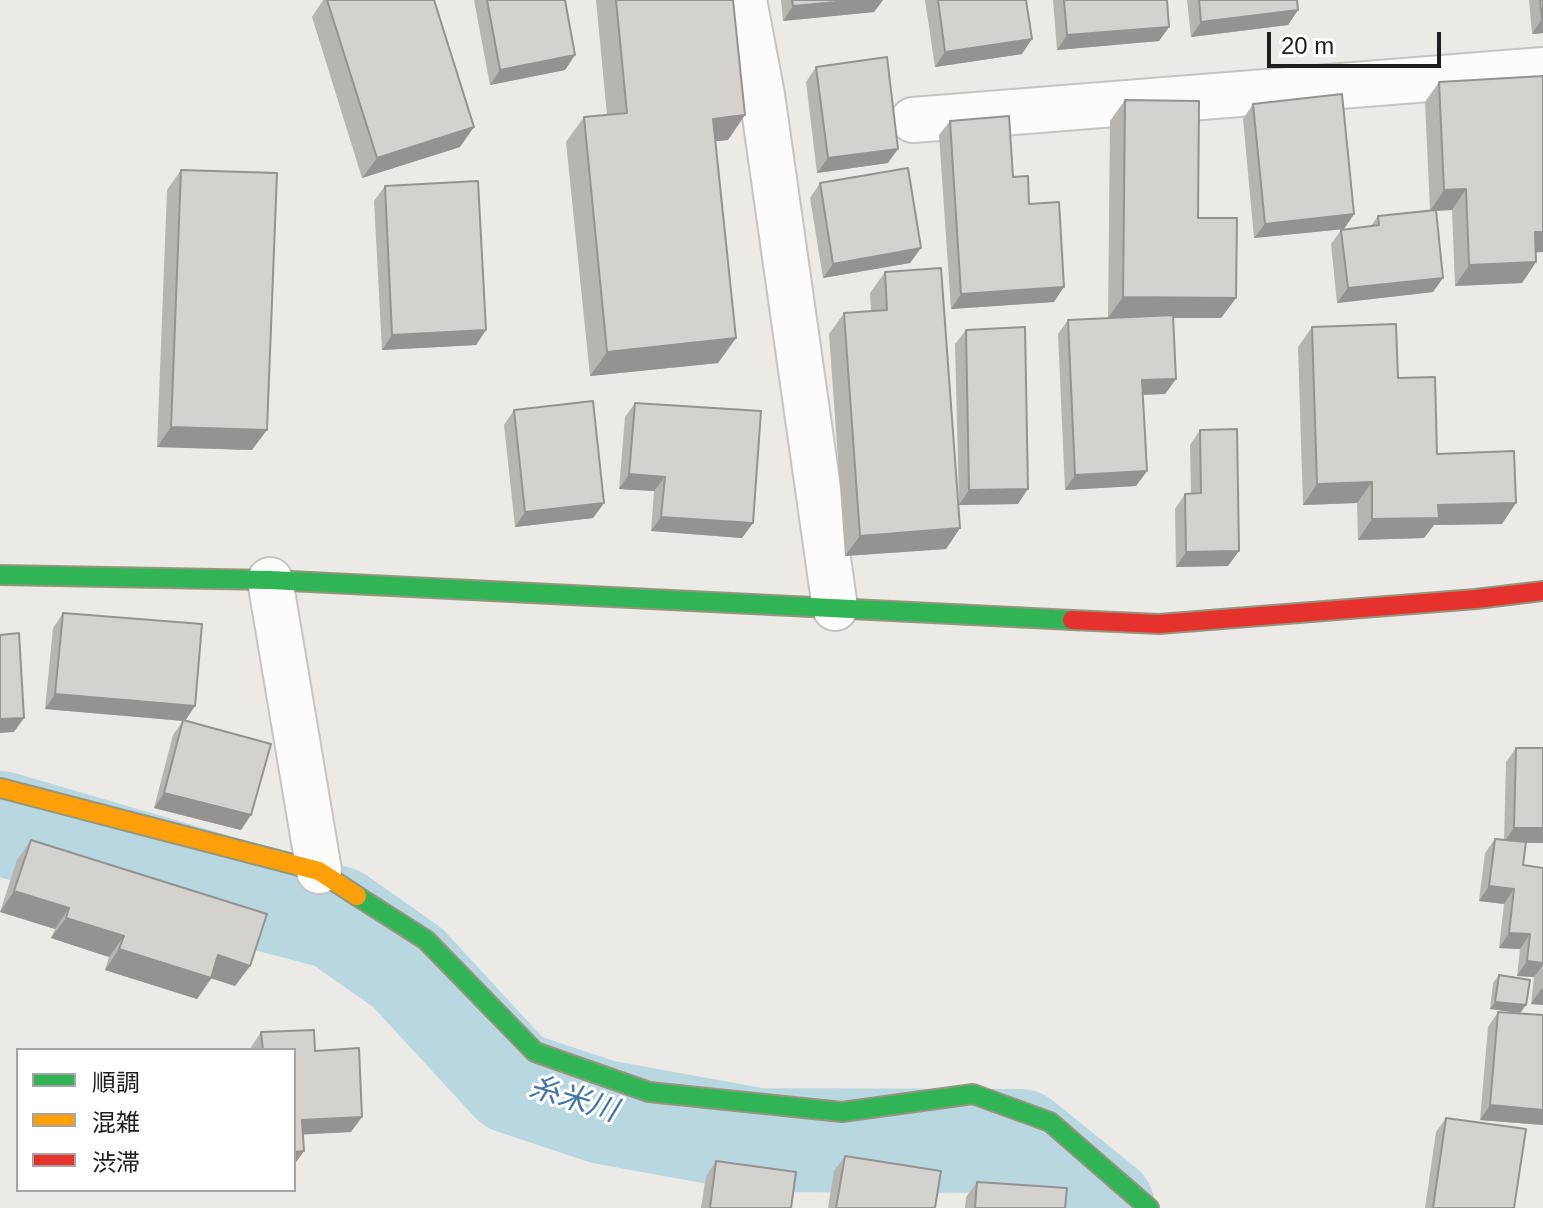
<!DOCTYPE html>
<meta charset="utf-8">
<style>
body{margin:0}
#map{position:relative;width:1543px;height:1208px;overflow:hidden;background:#eceae6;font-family:Helvetica,"Noto Sans JP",sans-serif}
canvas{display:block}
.legend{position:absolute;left:16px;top:1048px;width:280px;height:144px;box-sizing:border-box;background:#fff;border:2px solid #a5a5a5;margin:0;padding:10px 14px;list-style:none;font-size:24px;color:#1e1e1e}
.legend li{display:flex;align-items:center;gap:16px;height:40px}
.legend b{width:40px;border:2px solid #a5a5a5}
.scale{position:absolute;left:1267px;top:32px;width:174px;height:36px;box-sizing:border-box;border:4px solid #1e1e1e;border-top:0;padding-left:10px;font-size:24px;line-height:28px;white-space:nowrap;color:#1e1e1e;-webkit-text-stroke:6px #fff;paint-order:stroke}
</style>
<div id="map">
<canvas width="1543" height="1208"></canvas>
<ul class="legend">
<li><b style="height:10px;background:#30b455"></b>順調</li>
<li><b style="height:10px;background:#ff9f0a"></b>混雑</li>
<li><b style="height:10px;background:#e5322d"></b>渋滞</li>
</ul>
<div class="scale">20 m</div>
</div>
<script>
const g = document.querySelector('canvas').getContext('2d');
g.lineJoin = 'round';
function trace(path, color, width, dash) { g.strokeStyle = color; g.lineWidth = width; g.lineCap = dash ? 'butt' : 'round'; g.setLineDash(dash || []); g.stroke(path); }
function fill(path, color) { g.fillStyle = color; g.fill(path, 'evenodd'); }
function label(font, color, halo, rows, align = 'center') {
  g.font = font + ' Helvetica,"Noto Sans JP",sans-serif'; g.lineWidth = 6; g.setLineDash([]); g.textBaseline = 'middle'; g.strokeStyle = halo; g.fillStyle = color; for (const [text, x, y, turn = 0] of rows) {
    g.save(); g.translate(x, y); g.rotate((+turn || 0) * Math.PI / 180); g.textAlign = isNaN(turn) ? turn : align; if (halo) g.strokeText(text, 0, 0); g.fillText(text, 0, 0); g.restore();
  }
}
trace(new Path2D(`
 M0,823L219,887L337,918L408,968L513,1082L603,1112L757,1140L1020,1141L1103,1208`), '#b8d7e0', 104);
const street = new Path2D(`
 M744,0L762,95L835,608
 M913,120L1543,70
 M270,580L319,871`);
const fast = new Path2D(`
 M0,575L270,580L1072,620
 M357,896L426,940L535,1052L649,1092L842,1112L973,1094L1050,1122L1149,1208`);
const slow = new Path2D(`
 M0,788L319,871L357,896`);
const jam = new Path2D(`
 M1072,620L1159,624L1476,599L1543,591`);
trace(street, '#c5c4c2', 48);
trace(fast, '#94967e', 22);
trace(slow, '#94967e', 22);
trace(jam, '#94967e', 22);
trace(street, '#fcfcfb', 44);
trace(fast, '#30b455', 18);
trace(slow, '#ff9f0a', 18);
trace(jam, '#e5322d', 18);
fill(new Path2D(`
 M323,0H434L460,147L362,178L312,17Z
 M474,0H565L575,55L565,70L490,85Z
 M596,0H733L728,140L716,141L736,338L718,363L590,376L566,142L584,117L607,115Z
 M781,0H883L874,12L783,21Z
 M925,0H1026L1022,54L935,67Z
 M1053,0H1167L1169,27L1159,41L1057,50Z
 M1187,0H1297L1298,10L1288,25L1191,37Z
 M1529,0H1543V33L1532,34Z
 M816,67L888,163L817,173L806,82Z
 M1439,82L1543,252H1536V262L1522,283L1455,286L1452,210L1436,211L1433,292L1337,303L1331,244L1341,230L1371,226L1378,216L1430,210L1425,102Z
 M1125,100L1198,218L1236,298L1221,318H1173L1176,379L1165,394L1143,395L1147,471L1136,486L1065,490L1058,334L1068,320L1108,318L1110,121Z
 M1253,104L1354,214L1344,229L1254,238L1243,119Z
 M950,121L1013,177L1054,302L951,309L939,135Z
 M181,170L252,450L157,447L167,190Z
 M820,183L921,248L910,263L823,278L810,198Z
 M385,186L486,330L476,345L382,350L374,201Z
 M885,272L960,528L946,549L845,556L829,334L844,313L871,311L870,293Z
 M1312,327L1398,378L1437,454L1502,524L1434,525L1424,538L1358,540L1357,503L1303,505L1298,347Z
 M966,330L1018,504L959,505L955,344Z
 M635,403L753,523L742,538L651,531L654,491L619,489L625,417Z
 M514,410L604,503L593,518L515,527L504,425Z
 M1200,430L1228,566L1176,567L1175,509L1185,494L1191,493L1190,445Z
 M63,613L185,721L241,830L154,808L173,735L183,721L45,709L53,628Z
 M1516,748H1543V843H1526L1523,865L1543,868V1005L1531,1004L1534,977L1517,976L1520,949L1499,948L1504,904L1479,901L1485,853L1495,839L1504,840L1506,762Z
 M31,840L250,966L235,986L212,978L197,999L105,970L109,957L51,938L55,929L0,912L17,860Z
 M1499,975L1526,1005L1520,1013L1490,1009L1493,983Z
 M1498,1012L1543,1125L1480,1120L1488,1027Z
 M261,1032L315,1051L351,1132L303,1134L294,1050H251V1047Z
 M1446,1118L1514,1208H1425L1436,1132Z
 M845,1156L935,1208H828L834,1171Z
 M716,1161L791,1208H701L706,1176Z
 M977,1182L1065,1208H965L966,1197Z`), '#b6b5b2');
fill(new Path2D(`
 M858,0H883L874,12L783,21L793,6Z
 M1298,10L1288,25L1191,37L1201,22Z
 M1542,19H1543V33L1532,34Z
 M1169,27L1159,41L1057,50L1067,35Z
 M1032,39L1022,54L935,67L945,52Z
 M575,55L565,70L490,85L500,70Z
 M745,115L728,140L696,143L713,119Z
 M474,127L460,147L362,178L377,158Z
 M898,149L888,163L817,173L828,158Z
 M1466,189L1452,210L1430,211L1444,190Z
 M1354,214L1344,229L1254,238L1265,224Z
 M1535,232H1543V252L1521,253Z
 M921,248L910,263L823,278L833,264Z
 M1536,262L1522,283L1455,286L1469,265Z
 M1443,278L1433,292L1337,303L1348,288Z
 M1064,287L1054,302L951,309L961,294Z
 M1123,297L1236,298L1221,318H1108Z
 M486,330L476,345L382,350L392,335Z
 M736,338L718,363L590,376L607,352Z
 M1176,379L1165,394L1132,395L1142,380Z
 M171,427L267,430L252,450L157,447Z
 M1147,471L1136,486L1065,490L1075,475Z
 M629,474L665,477L654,491L619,489Z
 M1372,482L1357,503L1303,505L1317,484Z
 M1028,489L1018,504L959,505L969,490Z
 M604,503L593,518L515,527L525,512Z
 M1516,503L1502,524L1434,525L1424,538L1358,540L1372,519L1438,505Z
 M661,517L753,523L742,538L651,531Z
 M960,528L946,549L845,556L860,536Z
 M1239,551L1228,566L1176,567L1186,552Z
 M55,694L195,706L185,721L45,709Z
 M24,718L14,732L0,733V719Z
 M164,793L251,815L241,830L154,808Z
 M1514,828H1543V843L1504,842Z
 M1489,886L1514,889L1504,904L1479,901Z
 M14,891L69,908L55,929L0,912Z
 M66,918L124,936L109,957L51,938Z
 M1509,933L1530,934L1520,949L1499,948Z
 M119,949L211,978L197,999L105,970Z
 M218,955L250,966L235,986L204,976Z
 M1527,961L1543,963V965L1534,977L1517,976Z
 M1541,989H1543V1005L1531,1004Z
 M1495,1002L1526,1005L1520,1013L1490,1009Z
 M1490,1105L1543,1110V1125L1480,1120Z
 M362,1117L351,1132L294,1135L302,1120Z
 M304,1151L294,1165V1152Z`), '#949391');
const building = new Path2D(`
 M327,0H434L474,127L377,158Z
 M487,0H565L575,55L500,70Z
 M616,0H733L745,115L713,119L736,338L607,352L584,117L627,113Z
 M792,0H858L793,6Z
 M938,0H1026L1032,39L945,52Z
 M1064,0H1167L1169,27L1067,35Z
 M1199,0H1297L1298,10L1201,22Z
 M1540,0H1543V19H1542Z
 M887,57L898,149L828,158L816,67Z
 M1543,76V232H1535L1536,262L1469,265L1466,189L1444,190L1439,82Z
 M1342,94L1354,214L1265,224L1253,104Z
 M1125,100L1199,101L1198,218H1237L1236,298L1123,297Z
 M1009,116L1013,177L1028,176L1029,204L1059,202L1064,287L961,294L950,121Z
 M908,168L921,248L833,264L820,183Z
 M181,170L277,173L267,430L171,427Z
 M478,181L486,330L392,335L385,186Z
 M1436,210L1443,278L1348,288L1341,230L1379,225L1378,216Z
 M941,268L960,528L860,536L844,313L887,310L885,272Z
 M1173,315L1176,379L1142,380L1147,471L1075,475L1068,320Z
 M1396,324L1398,378L1435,377L1437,454L1514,451L1516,503L1438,505L1439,518L1372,519V482L1317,484L1312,327Z
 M1025,327L1028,489L969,490L966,330Z
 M593,401L604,503L525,512L514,410Z
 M635,403L761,411L753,523L661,517L665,477L629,474Z
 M1237,429L1239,551L1186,552L1185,494L1201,493L1200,430Z
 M63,613L202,624L195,706L55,694Z
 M19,633L24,718L0,719V635Z
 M183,720L271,744L251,815L164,793Z
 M1516,748H1543V828H1514Z
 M1495,839L1526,842L1523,865L1543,868V963L1527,961L1530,934L1509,933L1514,889L1489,886Z
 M31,840L267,914L250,966L218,955L211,978L119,949L124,936L66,918L69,908L14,891Z
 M1499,975L1530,980L1526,1005L1495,1002Z
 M1498,1012L1543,1015V1110L1490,1105Z
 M314,1030L315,1051L359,1048L362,1117L302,1120L304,1151L294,1152V1050H263L261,1032Z
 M1446,1118L1526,1129L1514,1208H1433Z
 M845,1156L941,1171L935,1208H836Z
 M716,1161L796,1172L791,1208H710Z
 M977,1182L1067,1188L1065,1208H975Z`);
fill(building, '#d4d2cf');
trace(building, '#949391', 2);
label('italic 30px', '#4575a8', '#fff', [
 ["糸米川",573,1100,17]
]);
</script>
